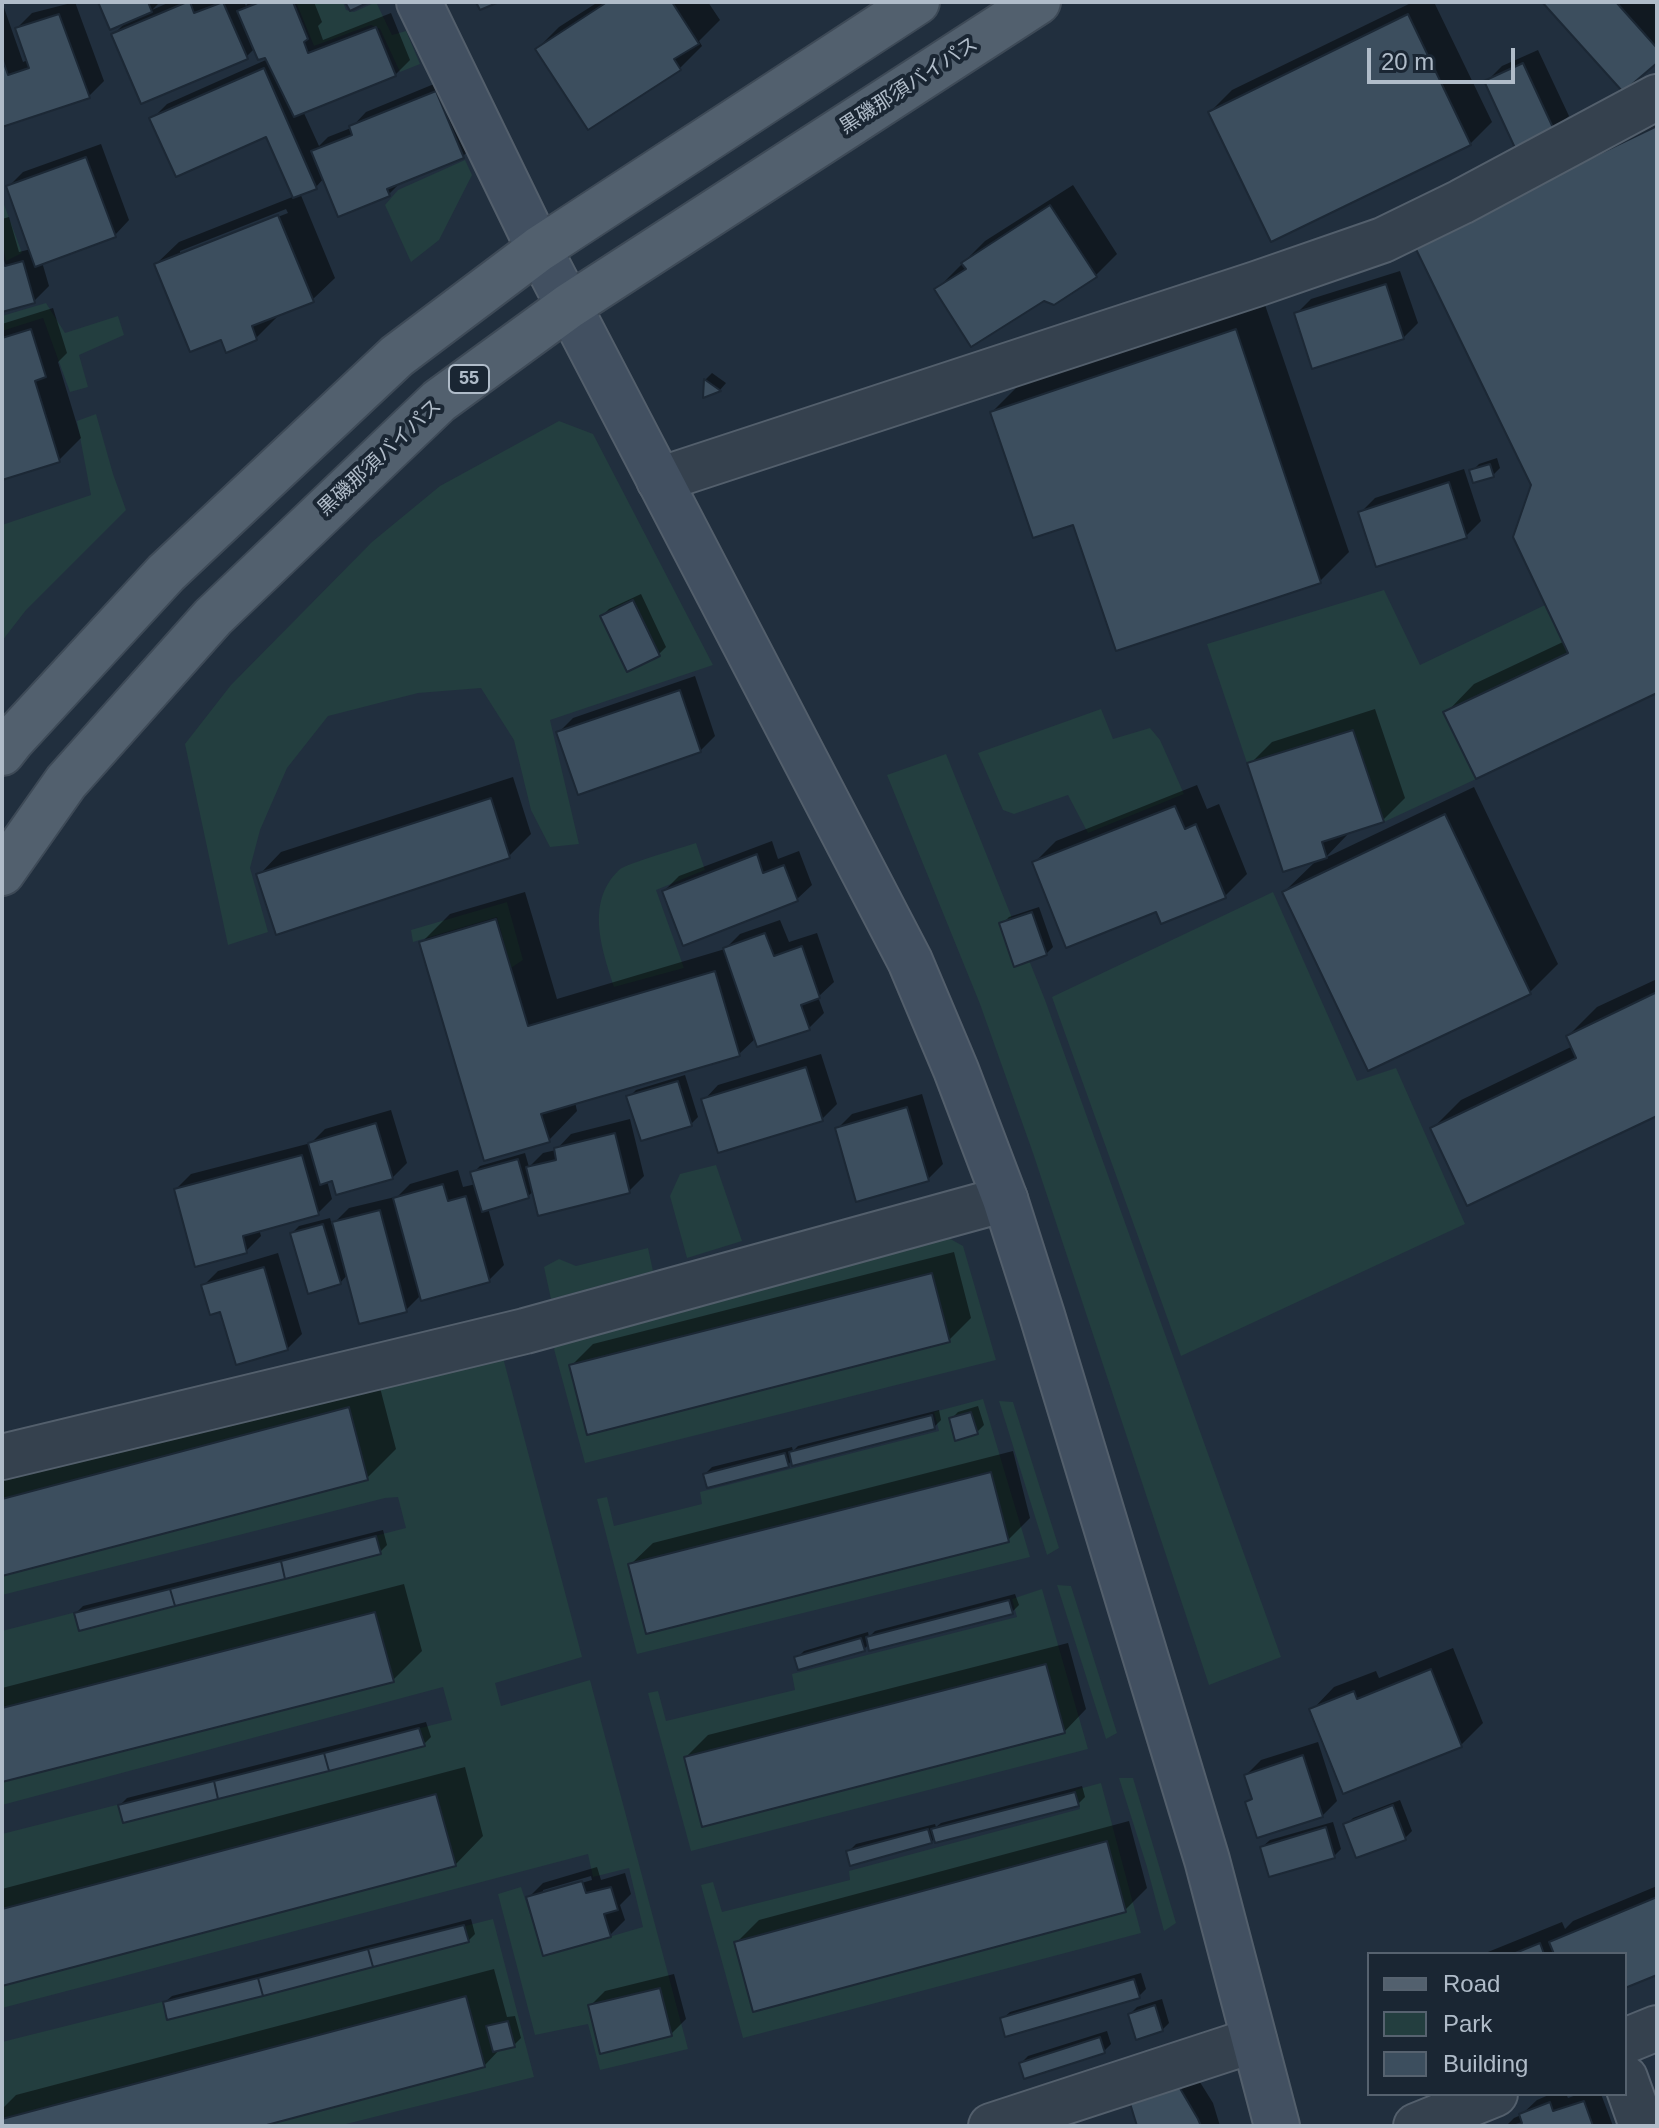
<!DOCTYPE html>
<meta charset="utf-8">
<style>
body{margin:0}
#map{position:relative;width:1659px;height:2128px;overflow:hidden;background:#212f3e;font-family:Arial,sans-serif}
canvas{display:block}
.frame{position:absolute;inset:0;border:4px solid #b0bcc9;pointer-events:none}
.legend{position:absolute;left:1367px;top:1952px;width:260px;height:144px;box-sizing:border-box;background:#1a2633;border:2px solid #56626f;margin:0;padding:10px 14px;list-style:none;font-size:24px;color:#b0bcc9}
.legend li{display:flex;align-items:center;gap:16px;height:40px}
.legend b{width:40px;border:2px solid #56626f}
.scale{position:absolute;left:1367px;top:48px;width:148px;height:36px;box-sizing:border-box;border:4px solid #b0bcc9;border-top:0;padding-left:10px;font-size:24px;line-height:28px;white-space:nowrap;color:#b0bcc9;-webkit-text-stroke:6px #1a2633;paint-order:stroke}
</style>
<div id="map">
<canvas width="1659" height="2128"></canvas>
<div class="frame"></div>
<ul class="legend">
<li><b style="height:10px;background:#52606e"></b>Road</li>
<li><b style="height:22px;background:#233e3f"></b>Park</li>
<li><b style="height:22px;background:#3c4e5e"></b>Building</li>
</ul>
<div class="scale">20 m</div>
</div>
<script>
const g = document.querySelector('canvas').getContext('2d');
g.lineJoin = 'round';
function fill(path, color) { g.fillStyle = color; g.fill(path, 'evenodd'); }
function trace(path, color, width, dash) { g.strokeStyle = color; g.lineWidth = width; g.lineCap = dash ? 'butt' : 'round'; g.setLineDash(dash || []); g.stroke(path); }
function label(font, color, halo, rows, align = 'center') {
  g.font = font + ' Arial,"Noto Sans JP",sans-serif'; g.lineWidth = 8; g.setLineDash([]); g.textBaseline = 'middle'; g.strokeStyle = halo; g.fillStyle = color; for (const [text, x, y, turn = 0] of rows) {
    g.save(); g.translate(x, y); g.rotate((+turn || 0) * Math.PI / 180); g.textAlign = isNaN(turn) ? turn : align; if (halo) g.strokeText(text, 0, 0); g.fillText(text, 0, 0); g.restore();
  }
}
fill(new Path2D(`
 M296,2H343L346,10L354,12L376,2L392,35L406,31L420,64L400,72L380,29L371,25L314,46Z
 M465,160L472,175L439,240L411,262L385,205L398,190Z
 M2,199L22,253L6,261L2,242Z
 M46,303L65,333L118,316L124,335L79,355L88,387L70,392L43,318L2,331V316Z
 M96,414L113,474L126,510L26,610L2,641V525L91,495L77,421Z
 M559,421L593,434L713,665L550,720L579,844L550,847L531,810L514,740L481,688L418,693L328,716L287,768L260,830L250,868L268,932L228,945L185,744L231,685L372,542L440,486Z
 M1384,590L1420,665L1545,605L1568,653L1444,713L1476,779L1384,822L1353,730L1247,763L1207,644Z
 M1101,709L1113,739L1150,728L1160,740L1184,794L1088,833L1068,795L1014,814L1003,810L978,753Z
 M946,754L1045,1000L1281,1657L1209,1685L1033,1153L980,1004L887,775Z
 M696,843L705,870L656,890L684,968L614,987C602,949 585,903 619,870C627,863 682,848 696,843Z
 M1273,892L1357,1081L1396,1068L1465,1224L1181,1356L1052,997Z
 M507,902L523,960L511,968L497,917L413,942L411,930Z
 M716,1165L742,1241L687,1258L670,1196L680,1174Z
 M945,1236L963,1246L996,1360L585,1463L554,1349L562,1334ZM931,1273L950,1342L587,1435L570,1365Z
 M648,1248L653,1271L551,1299L544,1267L559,1259L576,1266Z
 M501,1350L582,1657L495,1683L501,1706L590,1680L688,2049L600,2070L588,2024L535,2035L498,1894L521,1887L544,1956L643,1927L629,1868L593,1877L588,1854L2,2008V1986L456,1866L436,1794L2,1909V1834L452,1720L443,1687L2,1805V1782L394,1682L375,1612L2,1708V1631L406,1528L398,1497L385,1498L2,1595V1576L368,1479L349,1408L2,1499V1479ZM660,1988L672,2036L600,2054L589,2005Z
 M983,1399L1030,1557L637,1654L597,1499L607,1497L614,1526L702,1504L700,1492L939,1431L934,1412ZM990,1472L1009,1542L646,1634L629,1564Z
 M999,1401L1013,1402L1059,1548L1047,1555Z
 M1057,1585L1071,1586L1117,1733L1106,1739Z
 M1042,1589L1088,1749L691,1851L648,1693L658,1691L666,1721L795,1690L792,1674L1017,1617L1012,1599ZM1046,1664L1064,1734L702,1826L684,1757Z
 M1119,1778H1133L1176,1923L1164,1931L1147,1867Z
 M1101,1783L1141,1933L743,2038L701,1885L713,1882L722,1912L850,1880L849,1871L1080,1809L1075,1790ZM1107,1842L1126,1912L753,2012L734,1942Z
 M493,1919L534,2077L338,2126H263L484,2067L465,1996L2,2119V2042Z`), '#233e3f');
fill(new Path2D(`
 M2,2L23,62L28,60L17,28L32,13L75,2L104,81L89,96L2,125Z
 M100,2H160L152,10L170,2H244L246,6L249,2H314L322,22L318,26L323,40L391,13L410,60L395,75L303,111L319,146L328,137L351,128L366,112L451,77L478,141L463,156L402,181L389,194L324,178L316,187L300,193L335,278L312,300L277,314L278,316L256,338H222L156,264L179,242L295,196L267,134L152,119L167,104L268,59L255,48L246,57L113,35L127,21ZM286,209L288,213L180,255V251Z
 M598,2H708L720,20L699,41L702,46L680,68L537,49L559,27Z
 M1413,2H1434L1492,122L1470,144L1210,112L1232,90Z
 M1545,2H1657V60Z
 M1538,50L1569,116L1554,130L1487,81L1502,66Z
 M1657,113V691L1446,713L1474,684L1565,641L1533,485L1416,243Z
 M101,144L129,220L115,235L42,262L49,286L34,301L2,310V219L9,217L19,252L31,249L8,187L23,172Z
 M1073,185L1117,254L1095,276L1043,299L936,290L985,241Z
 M1400,271L1418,323L1403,338L1296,314L1311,299Z
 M1264,302L1349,552L1320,581L1074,522L992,412L1020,384Z
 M53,308L67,353L58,362L81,438L59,460L2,477V324Z
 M712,373L726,383L720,390L705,395L706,379Z
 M1497,458L1500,468L1493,475L1472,471L1479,464Z
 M1464,469L1481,521L1466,536L1360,513L1375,498Z
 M641,594L666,647L659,654L627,669L602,616L609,609Z
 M695,676L715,736L700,751L558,733L573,718Z
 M1375,709L1405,798L1383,820L1348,832V834L1325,858L1474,787L1558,964L1530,992L1284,892L1318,859L1250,764L1272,742Z
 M513,777L531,834L509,856L259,875L281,852Z
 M1197,785L1207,809L1219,804L1247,874L1225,896L1157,910L1034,863L1056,841Z
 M772,841L778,859L799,851L812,885L797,899L664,891L679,876Z
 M525,892L557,999L725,949L740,934L780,920L789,942L817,933L834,982L818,997L824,1013L809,1028L756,1038L739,1054L575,1102L577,1111L549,1140L421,943L450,914Z
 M1039,907L1053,947L1046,954L1002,924L1009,917Z
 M1657,979V1114L1432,1129L1461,1100L1573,1046L1568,1036L1597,1007Z
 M821,1054L837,1104L822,1119L704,1100L718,1085Z
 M685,1075L698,1117L691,1124L629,1097L636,1090Z
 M922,1094L943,1164L928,1179L837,1129L852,1114Z
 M391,1110L407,1163L392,1178L334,1179L327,1181L332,1199L317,1214L259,1229L261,1236L246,1251L176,1189L191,1174L311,1143L325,1129Z
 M630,1119L644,1176L629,1191H534L528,1196L488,1208L504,1265L489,1280L422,1294L406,1310L348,1274L340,1283L292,1233L299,1226L330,1218L332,1225L349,1208L395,1197V1199L410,1184L458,1170L463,1187L476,1184L473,1173L480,1166L525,1153L529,1167L543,1153L556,1150L571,1134Z
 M954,1252L971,1318L949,1340L571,1366L593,1344Z
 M278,1253L302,1334L287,1349L221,1309L203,1286L218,1271Z
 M378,1380L396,1449L367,1478L2,1574V1479Z
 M978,1406L984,1425L977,1432L951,1419L958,1412Z
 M939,1410L941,1420L934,1427L792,1460L788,1465L705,1474L712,1467L792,1447L793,1451L798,1446Z
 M1013,1451L1030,1518L1008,1540L630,1565L653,1543Z
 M383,1530L387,1545L380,1552L76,1613L83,1606Z
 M404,1584L422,1651L393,1680L2,1780V1688Z
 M1015,1594L1019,1605L1012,1612L869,1644L864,1649L797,1658L804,1651L868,1632L869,1637L875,1631Z
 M1068,1643L1086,1709L1064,1732L686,1757L708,1735Z
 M1453,1648L1483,1723L1461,1745L1312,1710L1334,1687L1376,1671L1379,1678Z
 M426,1722L431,1737L424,1744L120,1805L127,1798Z
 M1318,1742L1337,1801L1322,1816L1247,1802L1253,1797L1246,1775L1261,1760Z
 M465,1767L483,1836L455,1865L2,1983V1889Z
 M1082,1786L1085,1797L1078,1804L936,1837L931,1842L849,1851L856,1844L935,1824L936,1827L941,1823Z
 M1400,1800L1412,1831L1405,1838L1346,1825L1353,1818Z
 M1129,1821L1147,1888L1125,1910L736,1943L759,1920Z
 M1333,1822L1341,1849L1334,1856L1262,1847L1270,1840Z
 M597,1867L601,1880L625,1873L631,1894L620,1905L625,1920L610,1935L528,1898L543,1883ZM591,1876L592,1880L543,1894V1890Z
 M1657,1886V1973L1625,1986V1954H1483L1562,1922L1565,1929L1573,1921Z
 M471,1919L475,1934L468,1941L165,2002L172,1996Z
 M494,1969L507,2017L515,2016L521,2038L514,2045L501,2048L484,2066L256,2126H2V2109L16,2095Z
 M1141,1973L1146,1989L1139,1996L1002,2019L1010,2012Z
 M674,1974L686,2019L671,2034L590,2006L605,1991Z
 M1162,1999L1169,2023L1162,2030L1130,2014L1137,2007Z
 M1107,2031L1111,2044L1104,2051L1021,2063L1028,2056Z
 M1193,2071L1213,2103L1220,2126H1139Z
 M1551,2094H1566L1568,2098L1579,2094H1601L1613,2126H1506L1514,2118L1521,2115L1537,2100Z`), '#0007');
const building = new Path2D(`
 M98,2H148L152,12L110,30Z
 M187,2H190L194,13L223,2L248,59L141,104L111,34Z
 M260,2H293L308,39L304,42L308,53L376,27L396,76L294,117L265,58L258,60L237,11Z
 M345,2H369L350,11Z
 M476,2H499L480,10Z
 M607,2H672L699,44L674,59L681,70L588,130L535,49Z
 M1542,2H1616L1657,48V63L1623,92Z
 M59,14L90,98L2,127V58L8,75L29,68L15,28Z
 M1408,14L1471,145L1271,242L1208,112Z
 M1523,63L1555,132L1516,150L1484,81Z
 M264,68L317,189L293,198L266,137L176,177L149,118Z
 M436,91L464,158L387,189L390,196L338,217L311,151L352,135L349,126Z
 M1657,126V693L1476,779L1443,712L1568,653L1513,537L1531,485L1413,243Z
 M86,157L116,237L35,267L6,186Z
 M1050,205L1097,277L1054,305L1044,301L971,347L934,289L966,269L961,263Z
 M278,215L314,302L252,326L257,340L226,353L221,340L190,352L154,264Z
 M2,257L5,266L23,261L35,303L2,312Z
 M1386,284L1404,339L1312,369L1294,313Z
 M31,329L46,377L35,381L60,462L2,480V338Z
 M1236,329L1321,583L1116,651L1073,525L1033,538L990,412Z
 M704,379L721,391L703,398Z
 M1490,464L1494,477L1473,483L1469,470Z
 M1449,482L1467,538L1376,567L1358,512Z
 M633,600L660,656L627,672L600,616Z
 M680,690L701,752L578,795L556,732Z
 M1353,730L1384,822L1322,842L1327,858L1283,872L1247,763Z
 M491,798L510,858L276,935L256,874Z
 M1175,806L1185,829L1196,824L1226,898L1161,924L1156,912L1066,948L1032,862Z
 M1445,814L1531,994L1368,1071L1282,892Z
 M757,854L763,873L784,865L798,901L683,946L662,891Z
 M1032,912L1047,955L1014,967L999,923Z
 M496,919L528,1026L715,971L740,1056L541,1114L550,1142L484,1161L419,942Z
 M765,933L774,956L802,946L820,998L801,1005L810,1030L757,1047L723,948Z
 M1657,992V1116L1467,1206L1430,1128L1576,1058L1566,1036Z
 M806,1067L823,1121L718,1153L701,1099Z
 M678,1081L692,1126L641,1141L626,1096Z
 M907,1107L929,1181L856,1202L835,1128Z
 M376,1123L393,1179L336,1195L332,1181L320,1185L308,1143Z
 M615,1133L630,1193L538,1216L526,1167L556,1160L554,1148Z
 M302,1155L319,1215L243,1236L247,1253L195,1267L174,1189Z
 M518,1159L529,1198L482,1212L470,1172Z
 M443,1184L448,1201L466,1196L490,1282L421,1301L393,1198Z
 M380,1210L407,1312L359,1324L332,1222Z
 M323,1224L341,1284L308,1294L290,1233Z
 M264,1267L288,1350L236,1365L220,1312L210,1315L201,1285Z
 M932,1273L950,1342L587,1435L569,1365Z
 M349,1407L368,1480L2,1576V1499Z
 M971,1412L978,1434L955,1441L949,1418Z
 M932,1415L935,1429L792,1466L789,1452Z
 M785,1453L789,1467L707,1488L703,1474Z
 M991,1472L1009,1542L646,1634L628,1564Z
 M376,1536L381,1554L285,1579L281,1561Z
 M281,1561L285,1579L175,1606L170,1589Z
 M170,1589L175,1606L79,1631L74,1613Z
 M1009,1600L1013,1614L869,1651L866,1637Z
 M375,1612L394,1682L2,1782V1708Z
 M861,1638L865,1651L798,1670L794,1657Z
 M1046,1664L1065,1733L702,1827L684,1757Z
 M1431,1669L1462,1747L1343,1794L1309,1709L1354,1691L1357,1699Z
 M419,1728L425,1746L329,1771L324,1753Z
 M324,1753L329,1771L218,1799L214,1781Z
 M1303,1755L1323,1817L1257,1838L1245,1802L1252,1799L1244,1775Z
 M214,1781L218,1799L123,1823L118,1805Z
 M1075,1792L1079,1806L935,1843L931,1829Z
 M436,1794L456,1866L2,1986V1909Z
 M1393,1805L1406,1840L1356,1858L1343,1824Z
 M1326,1827L1335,1858L1269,1877L1260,1847Z
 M928,1829L932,1843L850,1866L846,1851Z
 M1107,1841L1126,1912L753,2012L734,1942Z
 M582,1881L586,1893L611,1887L618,1910L604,1914L611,1937L543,1956L526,1897Z
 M1657,1897V1975L1625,1988V1954H1554L1549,1942Z
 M464,1925L469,1942L373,1967L368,1949Z
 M1540,1943L1544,1954H1513Z
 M368,1949L373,1967L263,1996L258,1978Z
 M258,1978L263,1996L167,2020L163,2002Z
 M1134,1979L1140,1998L1005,2037L1000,2018Z
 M660,1988L672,2036L600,2054L588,2005Z
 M466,1996L485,2067L263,2126H2V2119Z
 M1155,2005L1163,2031L1136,2040L1128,2014Z
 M508,2021L515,2047L493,2052L486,2026Z
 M1100,2037L1105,2053L1024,2079L1019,2063Z
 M1178,2085L1198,2119L1201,2126H1137L1129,2100Z
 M1584,2101L1593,2126H1513L1522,2123L1519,2114L1550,2102L1553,2111Z`);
fill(building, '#3c4e5e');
trace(building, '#1c2835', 2);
const street = new Path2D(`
 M659,480L1256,284L1383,240L1461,202L1657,97
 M2,1457L525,1331L1005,1199
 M1625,2041L1657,2028
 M1625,2078L1642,2126
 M991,2126L1254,2040
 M1416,2126L1495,2094`);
const secondary = new Path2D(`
 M419,2L539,249L910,961L956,1070L1005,1199L1042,1315L1207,1860L1277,2126`);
const primary = new Path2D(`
 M2,753L13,739L166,573L397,356L539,249L917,2
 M2,873L66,782L213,617L439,401L569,306L1038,2`);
trace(street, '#535f6c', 48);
trace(secondary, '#535f6c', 48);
trace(primary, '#3e4a57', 48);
trace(street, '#35414e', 44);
trace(secondary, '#425061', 44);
trace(primary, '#52606e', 44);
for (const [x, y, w] of [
 [469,379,40]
]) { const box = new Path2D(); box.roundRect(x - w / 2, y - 14, w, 28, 6); g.fillStyle = '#1a2633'; g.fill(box); trace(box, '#b0bcc9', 2); }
label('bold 18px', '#b0bcc9', null, [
 ["55",469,379]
]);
label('20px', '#b0bcc9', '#1a2633', [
 ["黒磯那須バイパス",909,86,-33],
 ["黒磯那須バイパス",380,458,-43]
]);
</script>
